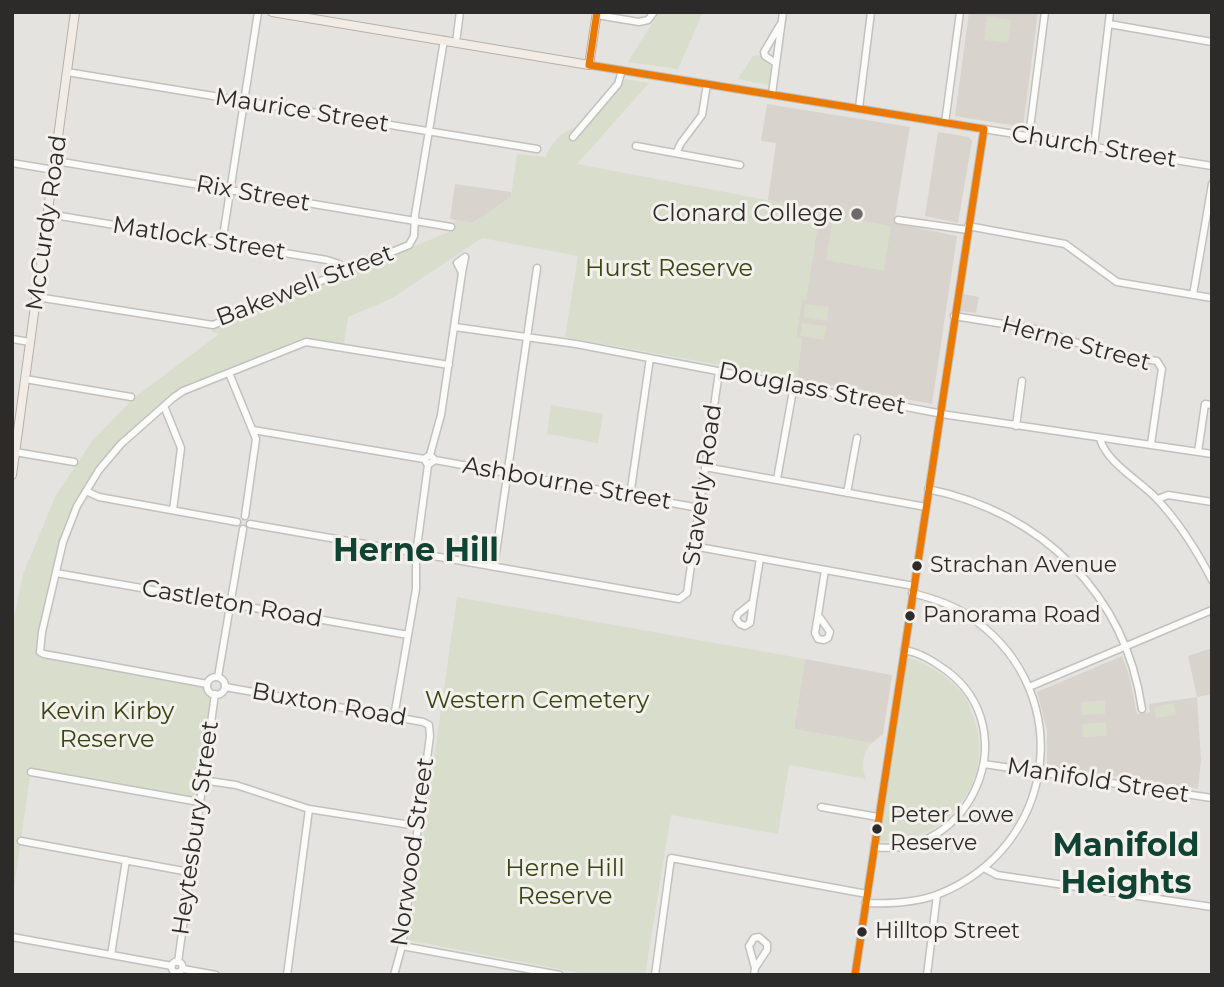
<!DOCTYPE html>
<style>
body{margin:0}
#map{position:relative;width:1224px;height:987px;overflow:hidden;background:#e5e3e0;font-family:Montserrat,sans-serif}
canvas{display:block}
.frame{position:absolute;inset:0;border:14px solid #2c2b29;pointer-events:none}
</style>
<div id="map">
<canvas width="1224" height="987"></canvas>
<div class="frame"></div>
</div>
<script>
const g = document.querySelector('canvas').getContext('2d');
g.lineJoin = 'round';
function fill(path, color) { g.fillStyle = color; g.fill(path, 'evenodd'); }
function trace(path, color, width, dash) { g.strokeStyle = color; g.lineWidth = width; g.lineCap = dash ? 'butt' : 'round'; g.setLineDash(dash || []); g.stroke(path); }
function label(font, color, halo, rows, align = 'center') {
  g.font = font + ' Montserrat,sans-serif'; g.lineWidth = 6; g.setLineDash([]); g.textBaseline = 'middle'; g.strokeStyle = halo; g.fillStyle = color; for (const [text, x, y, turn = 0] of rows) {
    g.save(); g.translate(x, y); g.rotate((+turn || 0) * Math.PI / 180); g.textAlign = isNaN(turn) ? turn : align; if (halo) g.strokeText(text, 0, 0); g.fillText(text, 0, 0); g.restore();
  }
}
fill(new Path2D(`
 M969,12H1038L1023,127L955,116Z
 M767,104L910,127L894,223L957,236L932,404L797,379L802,338L796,337L802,299H806L820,210L768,200L776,143L761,141Z
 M938,132L969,137L972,141L958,223L925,216Z
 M455,184L511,192V197L473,223L450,219Z
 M963,294L979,297L976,313L961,311Z
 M1212,648V694L1197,697L1201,760L1198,789L1047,766V730L1037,692L1122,656L1129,675L1137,714L1150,712L1149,704L1197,697L1188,656Z
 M805,659L892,675L883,734L872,743L794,729Z`), '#d8d3cd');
fill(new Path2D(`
 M659,12H703L678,69L628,62Z
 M987,16L1011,20L1008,43L984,40Z
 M759,55L772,67L769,85L738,79L753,56Z
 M625,79L649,83L577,164L820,210L806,300H802L796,336L802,338L797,379L565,337L578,256L482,238L391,299L348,317L344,344L302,338L181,389L155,408L90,479L69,514L61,534L36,650L39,657L204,687L211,697L196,798L31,768L12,903V627L23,574L56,495L92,441L135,397L219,334L212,332L213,329L449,232L455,220L473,223L511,196L517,154L546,157C551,143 559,134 573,128L569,137L572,140L577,139Z
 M833,215L891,226L884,271L826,260Z
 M805,304L829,307L827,321L803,317Z
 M802,323L826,326L824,340L800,336Z
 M551,405L603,414L598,443L547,434Z
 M457,597L805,659L794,729L872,743C862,752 861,767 866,779L789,765L778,834L671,815L645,975H590L408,940Z
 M907,657C929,665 946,675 961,692C968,700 972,712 975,722C988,764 970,806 932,829C916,838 897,840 879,842Z
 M1105,700V714L1082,715L1081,702Z
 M1174,703L1176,715L1156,718L1154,707Z
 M1106,722L1107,736L1083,737L1082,724Z`), '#d8ddcc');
const minor = new Path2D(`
 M597,15L639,22L648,20L654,12
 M1109,24L1212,42
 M456,42L460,12
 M776,63L765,56L764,52L780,25
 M589,65L1212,166
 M67,72L537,149
 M772,94L783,12
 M859,108L871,12
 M945,123L960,12
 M1029,136L1045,12
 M573,137L618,84L622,70
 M636,146L740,165
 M1094,146L1110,12
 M676,153L681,143L702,115L707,84
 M56,161L451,227
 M12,163L54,170
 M48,214L327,260L339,264L346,271
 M898,220L968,230
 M968,226L1065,244L1117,282L1212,298
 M222,243L258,12
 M1193,295L1212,184
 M37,297L213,325L409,245L414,236L415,215L444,40
 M954,316L1041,330L1103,352L1157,361L1162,369L1161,375L1151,444
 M455,327L576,344L948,415L1212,454
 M12,339L30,342
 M229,373L256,439L245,516
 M25,379L131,397
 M164,406L181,448L173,510
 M1016,426L1022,381
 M253,430L424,459
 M1100,439C1107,463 1139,480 1156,498C1179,522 1197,551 1212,580
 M15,452L74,462
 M1198,452L1205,404L1212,405
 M430,455L441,415L462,273L457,263L465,257L462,273
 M435,460L428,465L424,459L430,455L435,460L699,508
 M705,467L926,507
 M777,479L794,385
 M928,489C1042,513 1125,593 1142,709
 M86,491L99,497L237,522
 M847,493L857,438
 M630,496L650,358
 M1158,499L1168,495L1212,502
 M250,524L411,552
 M693,546L914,586
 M417,547L428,465
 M422,554L679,599L687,593L719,372
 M494,567L537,268
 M56,573L408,635
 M753,602L750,623L745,626L740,624L736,619L738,614Z
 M753,602L760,558
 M818,615L830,632L828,638L824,640L818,639L815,633Z
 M818,615L825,570
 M218,677L243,529
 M207 686a9 9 0 1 1 18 0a9 9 0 1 1-18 0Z
 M207,684L44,654L40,652L42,632L63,542L77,506L99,470L121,444L173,398L183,391L306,342L449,365
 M225,687L423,722L429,725L430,736L402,946L394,975
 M1029,687L1212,610
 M394,717L416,589V559
 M984,764L1212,798
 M31,772L199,802
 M202,780L236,785L309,809L417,826
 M821,807L878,817
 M21,841L189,872
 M874,847C972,859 1026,730 947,671C933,661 921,653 904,650
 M984,868L997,875L1212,907
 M865,903C890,904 916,903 939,894C1056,847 1077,696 976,621C957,606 935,599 912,593
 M12,937L172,966
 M402,946L560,975
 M111,955L126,860
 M171.5 967a5.5 5.5 0 1 1 11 0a5.5 5.5 0 1 1-11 0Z
 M178,962L215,694
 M183,969L216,975
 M287,975L309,809
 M655,975L671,858L867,894
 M754,975L755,968L749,946L754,938L759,937L767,944V950L755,968
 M855,975L984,129
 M927,975L937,895`);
const major = new Path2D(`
 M272,12L589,65L597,12
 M12,475L75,12`);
trace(minor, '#c2c1be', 9);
trace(major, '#baafa7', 10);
trace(minor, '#fbfbfa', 6);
trace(major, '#f2ece7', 8);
trace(new Path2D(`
 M589,65L984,129
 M589,65L597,12
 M855,975L984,129`), '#ea7904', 7);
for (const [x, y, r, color] of [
 [857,214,7,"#6d6b69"],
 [917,566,6,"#2c2b29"],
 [910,616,6,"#2c2b29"],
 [877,829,6,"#2c2b29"],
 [862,932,6,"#2c2b29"]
]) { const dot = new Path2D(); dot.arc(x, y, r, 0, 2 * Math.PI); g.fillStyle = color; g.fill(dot); trace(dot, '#f4f0ec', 2.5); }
label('22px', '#2c2b29', '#f4f0ec', [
 ["Strachan Avenue",930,566],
 ["Panorama Road",923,616],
 ["Peter Lowe",890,816],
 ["Reserve",890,844],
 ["Hilltop Street",875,932]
], 'left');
label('24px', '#2c2b29', '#f4f0ec', [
 ["Maurice Street",302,111,9],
 ["Church Street",1094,147,9],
 ["Rix Street",253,194,10],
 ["McCurdy Road",47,223,-82],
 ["Matlock Street",199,239,9],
 ["Bakewell Street",305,286,-21],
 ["Herne Street",1076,344,15],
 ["Douglass Street",812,389,11],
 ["Ashbourne Street",567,484,10],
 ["Staverly Road",703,485,-82],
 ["Castleton Road",232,604,10],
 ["Buxton Road",329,705,10],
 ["Manifold Street",1098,781,9],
 ["Heytesbury Street",196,828,-82],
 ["Norwood Street",413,852,-82]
]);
label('24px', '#2c2b29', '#f4f0ec', [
 ["Clonard College",843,214]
], 'right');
label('24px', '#364511', '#f4f0ec', [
 ["Hurst Reserve",669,269],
 ["Western Cemetery",537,701],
 ["Kevin Kirby",107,712],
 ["Reserve",107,740],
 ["Herne Hill",565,869],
 ["Reserve",565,897]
]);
label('bold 32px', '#104333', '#f4f0ec', [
 ["Herne Hill",416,552],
 ["Manifold",1126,847],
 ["Heights",1126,884]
]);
</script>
